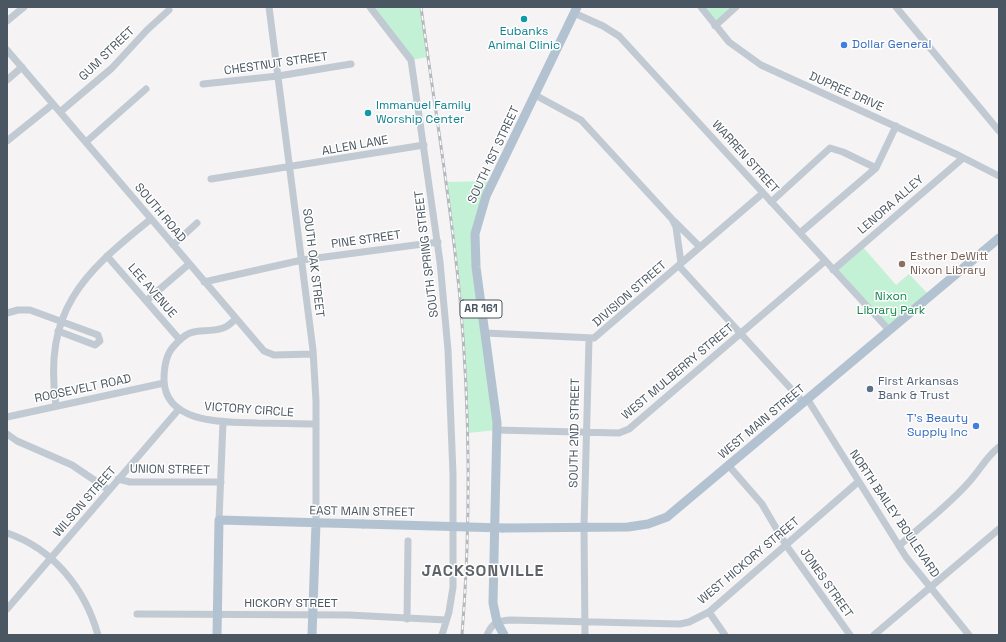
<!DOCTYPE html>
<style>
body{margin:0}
#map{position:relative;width:1006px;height:642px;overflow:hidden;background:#f5f3f3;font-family:"Space Grotesk",sans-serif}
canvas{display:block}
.frame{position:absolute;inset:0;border:8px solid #4a5661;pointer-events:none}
</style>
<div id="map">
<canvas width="1006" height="642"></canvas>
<div class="frame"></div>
</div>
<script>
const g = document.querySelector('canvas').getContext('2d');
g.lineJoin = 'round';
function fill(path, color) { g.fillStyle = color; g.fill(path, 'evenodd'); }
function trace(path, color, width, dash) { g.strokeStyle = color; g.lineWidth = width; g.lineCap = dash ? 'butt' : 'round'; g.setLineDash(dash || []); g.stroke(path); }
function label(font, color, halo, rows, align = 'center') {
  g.font = font + ' "Space Grotesk",sans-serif'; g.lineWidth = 3; g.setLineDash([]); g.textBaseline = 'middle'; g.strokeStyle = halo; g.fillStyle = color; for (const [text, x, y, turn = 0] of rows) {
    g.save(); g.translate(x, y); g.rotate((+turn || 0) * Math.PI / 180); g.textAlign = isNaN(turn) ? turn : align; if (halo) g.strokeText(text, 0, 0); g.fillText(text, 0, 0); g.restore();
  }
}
fill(new Path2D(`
 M370,7H421L428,57L411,60Z
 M701,7H736L715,26Z
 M493,181L475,234L496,430L468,433L460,299L445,182Z
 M862,246L896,285L909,274L930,296L889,330L834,270Z`), '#c3f1d5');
trace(new Path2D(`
 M269,7L313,350L316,401V523
 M370,7L411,60L440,262L448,350L453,474V587L449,612L442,635
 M701,7L729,42L761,65L958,155L999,176
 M896,7L999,131
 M574,13L603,26L619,36L889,330
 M7,21L24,7
 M715,26L736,7
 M7,50L264,351L274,355L313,354
 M7,80L22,67
 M203,84L278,76L351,64
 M535,95L581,120L672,219L676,227L681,263
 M60,112L112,68L147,30L169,10
 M7,141L53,104
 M86,142L146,89
 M211,179L424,145
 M771,202L830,148L843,152L876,168
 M674,221L700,247
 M800,233L876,168L896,126
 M173,245L197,223
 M107,256L180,340
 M679,266L804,403
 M833,270L963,158
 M204,282L302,260L438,242
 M146,301L189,264
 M7,313L18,310H30L98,335L100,341L95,345L58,331
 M236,319C232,322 228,327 223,328C202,335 194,323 174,346C166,354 164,369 164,380C165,425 228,422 258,423C278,423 297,424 316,424
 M485,333L594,338L763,193
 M808,400L906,557L969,635
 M56,406C43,311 82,274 151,219
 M7,417L164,383
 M496,430L619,433L629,429L825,261
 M7,434L17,441L72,465L109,490
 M729,466L762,504L786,545L850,635
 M118,479L130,482H221
 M219,520L223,422
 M7,533C54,549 85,589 98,635
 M899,546C922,525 949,505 969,482C980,470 986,457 999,447
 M7,609L179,409
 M709,612L725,635
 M137,614L349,615L446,620
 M407,619L408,541
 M487,635C492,623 497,621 510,620L680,624L689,622L709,612L858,482
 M585,635L584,527L589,339
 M874,635L999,529`), '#c1cad2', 7);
trace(new Path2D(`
 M503,528L628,527L648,524L667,517L999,238
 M217,635L219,520L363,524
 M312,635L316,523
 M504,635L497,622L493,603L497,423L476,267L475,234L486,196L577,7`), '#b3c2d1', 9);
const rail = new Path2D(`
 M421,7C434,104 451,202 460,299C470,411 471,523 462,635`);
trace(rail, '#b5b8bd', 3);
trace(rail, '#fff', 1.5, [4.5]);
trace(new Path2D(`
 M363,524L503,528`), '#b3c2d1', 9);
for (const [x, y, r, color] of [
 [524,19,4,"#0f9aa8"],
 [844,45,4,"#3f7fe0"],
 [368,113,4,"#0f9aa8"],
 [902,264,4,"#8d6e63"],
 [870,389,4,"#5c6f8a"],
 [976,426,4,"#3f7fe0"]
]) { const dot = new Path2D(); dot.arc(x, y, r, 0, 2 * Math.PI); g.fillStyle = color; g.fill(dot); trace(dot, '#fff', 1.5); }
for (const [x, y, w] of [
 [481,309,42]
]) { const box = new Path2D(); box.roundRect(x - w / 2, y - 9, w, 18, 3); g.fillStyle = '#fff'; g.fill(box); trace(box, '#4a5661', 1); }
label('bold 11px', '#4a5661', null, [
 ["AR 161",481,309]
]);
label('12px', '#0d838f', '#fff', [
 ["Eubanks",524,32],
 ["Animal Clinic",524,46],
 ["Immanuel Family",376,106,"left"],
 ["Worship Center",376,120,"left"]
]);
label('12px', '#366cbe', '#fff', [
 ["Dollar General",852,45],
 ["T's Beauty",968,419,"right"],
 ["Supply Inc",968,433,"right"]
], 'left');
label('12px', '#4a5661', '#fff', [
 ["GUM STREET",107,54,-44],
 ["CHESTNUT STREET",276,64,-8],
 ["DUPREE DRIVE",846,92,24],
 ["ALLEN LANE",355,146,-10],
 ["SOUTH 1ST STREET",494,155,-65],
 ["WARREN STREET",745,157,48],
 ["LENORA ALLEY",891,205,-41],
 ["SOUTH ROAD",160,213,50],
 ["PINE STREET",366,240,-8],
 ["SOUTH SPRING STREET",427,254,-97],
 ["SOUTH OAK STREET",313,263,83],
 ["LEE AVENUE",152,291,49],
 ["DIVISION STREET",630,294,-41],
 ["WEST MULBERRY STREET",678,372,-40],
 ["ROOSEVELT ROAD",83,389,-12],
 ["VICTORY CIRCLE",249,410,4],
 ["WEST MAIN STREET",762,422,-40],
 ["SOUTH 2ND STREET",575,433,-89],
 ["UNION STREET",170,470,1],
 ["WILSON STREET",85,502,-49],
 ["EAST MAIN STREET",362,512,1],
 ["NORTH BAILEY BOULEVARD",894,514,56],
 ["WEST HICKORY STREET",749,561,-40],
 ["JONES STREET",826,583,55],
 ["HICKORY STREET",291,604]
]);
label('12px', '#785e54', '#fff', [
 ["Esther DeWitt",910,257],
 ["Nixon Library",910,271]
], 'left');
label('12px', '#17864f', '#fff', [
 ["Nixon",891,297],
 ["Library Park",891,311]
]);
label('12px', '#4e5e75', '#fff', [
 ["First Arkansas",878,382],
 ["Bank & Trust",878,396]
], 'left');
g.letterSpacing = '1px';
label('bold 16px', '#5f6368', '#fff', [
 ["JACKSONVILLE",483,572]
]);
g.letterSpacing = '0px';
</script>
